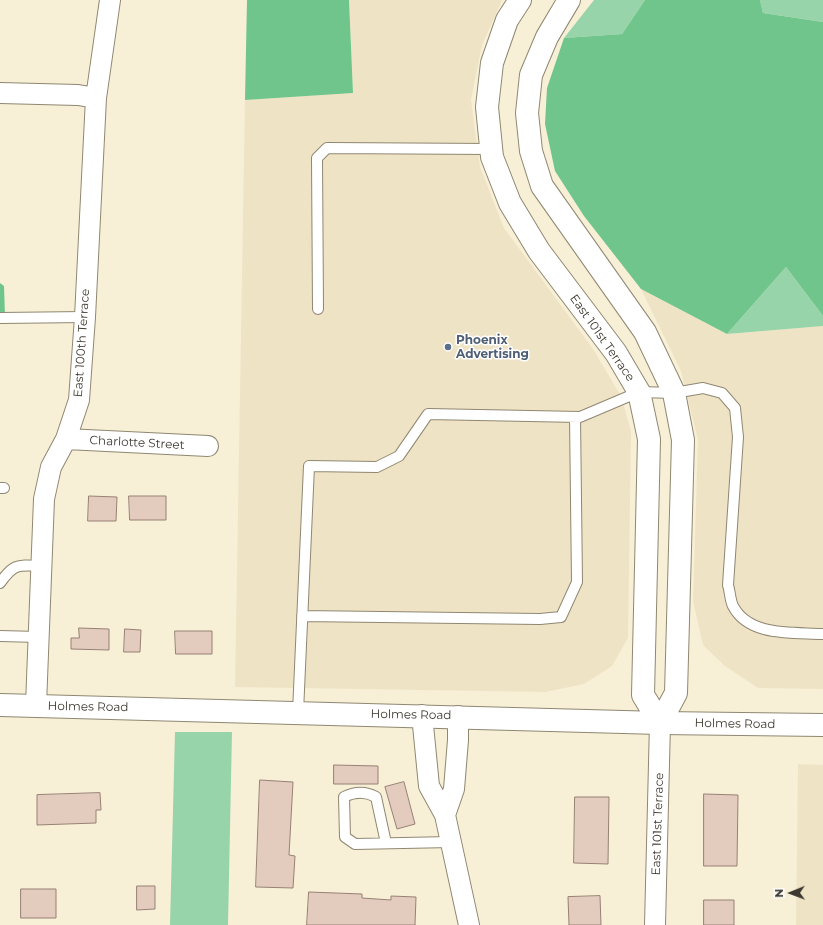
<!DOCTYPE html>
<style>
body{margin:0}
#map{position:relative;width:823px;height:925px;overflow:hidden;background:#f8efd7;font-family:Montserrat,sans-serif}
canvas{display:block}
.north{position:absolute;left:771px;top:873px;width:40px;height:40px;-webkit-text-stroke:3px #fff;paint-order:stroke;rotate:269deg;font-size:11px;font-weight:700;line-height:16px;text-align:center;color:#3d3930}
.north::after{content:'';display:block;margin:auto;width:14px;height:18px;background:#3d3930;clip-path:polygon(50% 0,100% 100%,50% 72%,0 100%)}
</style>
<div id="map">
<canvas width="823" height="925"></canvas>
<div class="north">N</div>
</div>
<script>
const g = document.querySelector('canvas').getContext('2d');
g.lineJoin = 'round';
function fill(path, color) { g.fillStyle = color; g.fill(path, 'evenodd'); }
function trace(path, color, width, dash) { g.strokeStyle = color; g.lineWidth = width; g.lineCap = dash ? 'butt' : 'round'; g.setLineDash(dash || []); g.stroke(path); }
function label(font, color, halo, rows, align = 'center') {
  g.font = font + ' Montserrat,sans-serif'; g.lineWidth = 3; g.setLineDash([]); g.textBaseline = 'middle'; g.strokeStyle = halo; g.fillStyle = color; for (const [text, x, y, turn = 0] of rows) {
    g.save(); g.translate(x, y); g.rotate((+turn || 0) * Math.PI / 180); g.textAlign = isNaN(turn) ? turn : align; if (halo) g.strokeText(text, 0, 0); g.fillText(text, 0, 0); g.restore();
  }
}
fill(new Path2D(`
 M349,0H502L482,45L471,100L480,167L504,228L593,349L621,396L631,431L628,638L612,666L584,684L545,692L235,687L245,100L353,93Z
 M641,289L727,334L823,326V689L758,688L725,666L703,645L693,601L698,440L681,371Z
 M798,764L823,765V925H796Z`), '#efe3c5');
fill(new Path2D(`
 M594,0H645L622,34L564,38Z
 M760,0H823V22L763,13Z
 M786,267L823,316V326L727,334Z
 M175,732H232L228,925H170Z`), '#98d4aa');
fill(new Path2D(`
 M247,0H349L353,93L245,100Z
 M645,0H760L763,13L823,22V316L786,267L727,334L641,289L584,216L555,171L545,124L547,88L564,38L622,34Z
 M0,283L4,286L5,316H0Z`), '#70c58d');
const building = new Path2D(`
 M89,496L117,497L116,521H88Z
 M129,496H166V520H130Z
 M79,628L109,629V650L71,649V638H79Z
 M125,629L141,630L140,652H124Z
 M175,631H212V654H176Z
 M334,765L378,766V784H334Z
 M260,780L293,782L289,855L295,856L293,888L256,887Z
 M404,782L415,824L397,829L385,787Z
 M100,793L101,810H96V823L37,825V795Z
 M704,794L738,795L737,866H704Z
 M575,797H609L608,864L574,863Z
 M137,886H155V909L137,910Z
 M21,889H56V918H21Z
 M309,892L362,894V898L391,900V896L416,897L415,925H307Z
 M600,896L601,925H569L568,897Z
 M704,900H734V925H704Z`);
fill(building, '#e3ccbe');
trace(building, '#968174', 1);
const lane = new Path2D(`
 M318,309L317,158L327,148L491,149
 M0,318L85,317
 M0,488H4
 M0,583C14,563 18,565 42,566
 M302,616L540,619L561,617L577,582L575,417
 M0,636L38,637
 M298,712L309,466L377,467L399,456L428,414L580,417L639,392L674,393L703,388L722,393L735,408L738,437L728,585C730,591 730,600 733,606C749,637 793,632 823,634
 M386,843L376,797C365,791 354,792 344,797L345,837L355,844L451,842`);
const street = new Path2D(`
 M0,93L78,95L96,98
 M66,439L208,446
 M36,705L44,499L51,467L66,439L79,400L85,317L96,98L110,0
 M422,715L429,786L445,815L469,925
 M445,815L454,789L458,740V716
 M655,925L660,723`);
const secondary = new Path2D(`
 M520,0L507,20L492,63L487,107L492,157L510,203L539,251L616,353L639,392L649,439L643,695L660,723
 M569,0L547,37L531,75L527,113L531,151L542,186L645,332L674,393L683,440L676,693L660,723
 M0,705L660,723L823,725`);
trace(lane, '#8f8771', 12);
trace(street, '#8f8771', 22);
trace(secondary, '#8f8771', 24);
trace(lane, '#fff', 10);
trace(street, '#fff', 20);
trace(secondary, '#fff', 22);
for (const [x, y, r, color] of [
 [448,347,4,"#5c6f8a"]
]) { const dot = new Path2D(); dot.arc(x, y, r, 0, 2 * Math.PI); g.fillStyle = color; g.fill(dot); trace(dot, '#fff', 1.5); }
label('12px', '#3d3930', '#fff', [
 ["East 101st Terrace",602,338,55],
 ["East 100th Terrace",82,343,-86],
 ["Charlotte Street",137,443,3],
 ["Holmes Road",88,707,1],
 ["Holmes Road",411,715,1],
 ["Holmes Road",735,724,1],
 ["East 101st Terrace",658,824,-88]
]);
label('bold 12px', '#4e5e75', '#fff', [
 ["Phoenix",456,340],
 ["Advertising",456,354]
], 'left');
</script>
